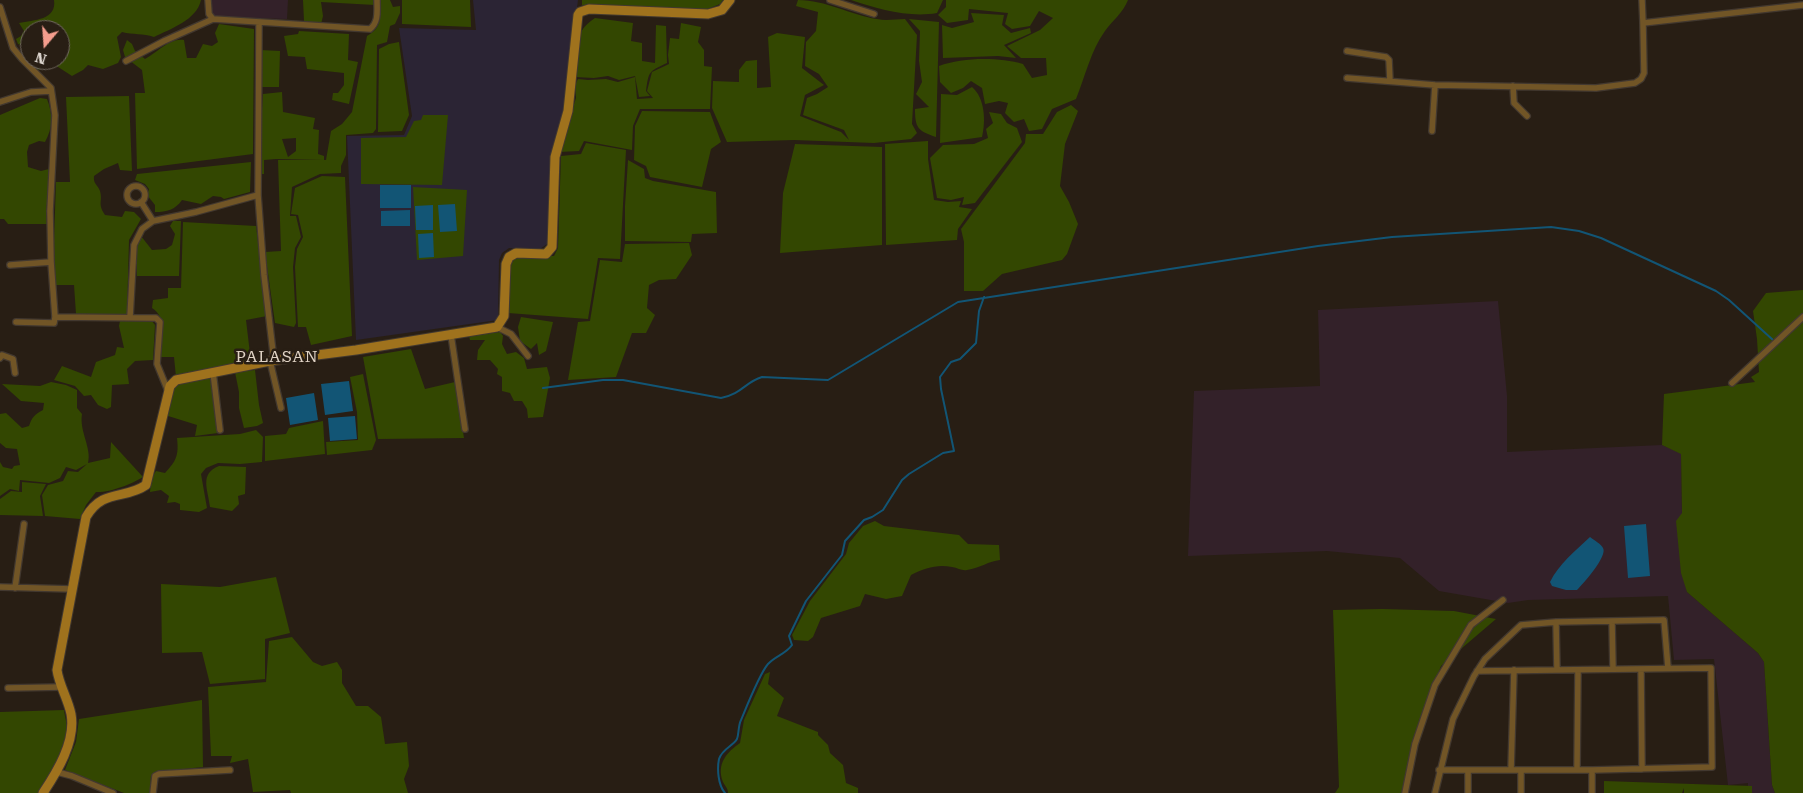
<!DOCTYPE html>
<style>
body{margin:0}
#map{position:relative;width:1803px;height:793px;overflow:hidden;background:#281e14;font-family:"Roboto Serif",serif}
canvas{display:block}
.north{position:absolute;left:20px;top:20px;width:50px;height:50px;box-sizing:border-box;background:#281e14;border:1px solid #726960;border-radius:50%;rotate:198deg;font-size:14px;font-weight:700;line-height:20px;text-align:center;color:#e1dad3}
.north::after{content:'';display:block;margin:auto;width:18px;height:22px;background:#f49d8d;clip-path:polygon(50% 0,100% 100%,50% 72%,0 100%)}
</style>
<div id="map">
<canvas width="1803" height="793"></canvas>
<div class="north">N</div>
</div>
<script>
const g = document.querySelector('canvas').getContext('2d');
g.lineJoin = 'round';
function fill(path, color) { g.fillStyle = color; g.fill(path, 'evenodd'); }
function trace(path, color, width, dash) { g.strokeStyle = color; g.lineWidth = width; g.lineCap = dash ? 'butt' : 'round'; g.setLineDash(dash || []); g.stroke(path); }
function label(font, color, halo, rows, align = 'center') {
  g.font = font + ' "Roboto Serif",serif'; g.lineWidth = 5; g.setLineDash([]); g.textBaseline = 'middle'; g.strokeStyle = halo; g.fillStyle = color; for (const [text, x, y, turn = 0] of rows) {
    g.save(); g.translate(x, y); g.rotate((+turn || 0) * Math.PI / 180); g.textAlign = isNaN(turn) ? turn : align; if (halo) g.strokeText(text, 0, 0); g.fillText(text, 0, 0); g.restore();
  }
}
fill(new Path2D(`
 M473,0H578L547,244L540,249L509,248L502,253L499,260L498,320L356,340L347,136L404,135L412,116L399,28L476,30Z`), '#2b2434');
fill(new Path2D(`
 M210,0H288L287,19L210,17Z
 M1498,301L1507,396V452L1662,445L1681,453L1682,513L1687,592L1758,653L1764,662L1772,785L1775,793H1748V783L1728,785L1714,659L1674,660L1668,596L1528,600L1508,603L1439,591L1400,558L1327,551L1188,556L1194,391L1320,386L1318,310Z`), '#332129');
fill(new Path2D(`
 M54,0H201C197,20 170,29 154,37C143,33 133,35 122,32L117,37L121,57L118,63L103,69L88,65L83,70L72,76L55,65L37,70L33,62L34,60H60V30H30V47L18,44L16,39L21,36L24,31L19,23C34,20 57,20 54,0Z
 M303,0H375V5L321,2L323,16L321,24L304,21Z
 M380,0H390L393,7L400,6V13L395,24L390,26L387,42L377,45L376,129L373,133L346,135V155L341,166V173L320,174L292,187L290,216H296L301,237L295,248L293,267L296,323L294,327L275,323L265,252L281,251L278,160H326L331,131L342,124L352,112L367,36C383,27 380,17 380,0Z
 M402,0H470L471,27L402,24Z
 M582,0H723L720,4L705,10L582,5Z
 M798,0C826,0 850,15 877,19C886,21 896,19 905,19L917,35L912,124L917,133L911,139L874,143L794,140L727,142L712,108L713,81L739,82V70L746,61L757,60V88L771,87L768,37L777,33L805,37L802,68L824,85L805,95L800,116L841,132L849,140L844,130L803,115L807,98L817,94L828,87L819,74L805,66L806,42L816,31L818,12L796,6Z
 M851,0H943L937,13C909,18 878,9 851,0Z
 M946,0H1128C1123,13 1113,20 1105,31C1091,50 1085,77 1076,99L1052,109L1042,129L1029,131L1024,119L1014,122L1005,113L1008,103L999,101L985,104L982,88L971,81L963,88L951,93L940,82L939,66C963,57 999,57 1023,64L1032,78L1047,75L1046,58H1021L1007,46L1040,30L1053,18L1039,11L1030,26L1012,29L1005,24L1008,13L969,9L968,20L947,23L938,15L946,7Z
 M971,13L1004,15L1002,25L1011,33L1030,28L1031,33L1004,45L1016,58L998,56L943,58L942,25L952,28L974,22Z
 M595,18L633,23L631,41L642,43V61L655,63L656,25L666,26L667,63C648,72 649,71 646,91L650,96L639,97L635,76L619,80L608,76L594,78L575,77C577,50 571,34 595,18Z
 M909,19L939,22L936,137C918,131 915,128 915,109L929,107L916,94L922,82L919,61L920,31Z
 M681,23L701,27L698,42L704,50V66L712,67L710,109H640L633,126L632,150L584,141L579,151L559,152L576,98L575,85L578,79L588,80L606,79L618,82L635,77L637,99L653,98L647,91L652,72L669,64L668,55L670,38L679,39Z
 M219,24L254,29L253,154L137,169L135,93H145L142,70L125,57L123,50L127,40L132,44L135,51L145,59C157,53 169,38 184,40L187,58H196L203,44L212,46L218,42L215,33Z
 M299,31L349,34L348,60L358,62L349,104L332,100L333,93H338L344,85V73L307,69L305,57L288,56L284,36L298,34Z
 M399,42L409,115L402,131L378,132L379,49L389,44Z
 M260,50L280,51L279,87H260Z
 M972,87C985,98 986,121 982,137L940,143L941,94L957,95Z
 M282,92L283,112L315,118L313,129L319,130L318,154L324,156V160L276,159L264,160V174H259V159L263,94ZM296,138V151L288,157L282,139Z
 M129,96L132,171L120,170L118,163L104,169L94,176C93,184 98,185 100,191C103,202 97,203 105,215L122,217L125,211L134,212L141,219L129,240L127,314H76L74,285H55L54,241L56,182H70L66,97Z
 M40,98L47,99C53,114 53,128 45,142L39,141L29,145L27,152L28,167L41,171L49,169L51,175L46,211L47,224H8L4,219H0V115Z
 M1071,105L1078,111L1065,144L1060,186L1069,202L1078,224L1067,254L1062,260L1002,274L983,291H964V242L961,229L1025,143L1026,134H1043L1057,112Z
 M642,111L710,112L721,142L711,149L702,187L650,177L646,166L634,160L635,126Z
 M989,112L1001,114L1007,123L1017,128L1022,142L975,203L962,205L964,197L951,200L937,198L930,158L943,145L974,144L988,138L986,129L993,123Z
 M423,115H448L442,185L361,184V138L406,137L414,121L421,120Z
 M928,141V159L934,200L948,202L961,201L959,207L972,209L958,229L957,240L886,245L885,144Z
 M586,143L626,150L620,259L598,258L588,319L508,313C508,298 504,265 516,256H554L558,248L561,156L581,154Z
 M795,144L882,147V245L780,253L783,193Z
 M628,160L644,169L645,178L653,181L716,192L717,233L692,234L691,242L625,241V206Z
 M251,162L250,192L224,199L221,197L213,196L201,204L182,200C175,210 167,212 155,212V205L147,195L149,189L145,184L135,180L137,174Z
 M322,176L345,177L352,336L311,345L306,327H298L295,267L297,249L303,237L298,215L291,214L295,188Z
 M413,187L467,190L463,256L417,260Z
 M173,221H181L179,276H137V246L141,236L152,250L166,249L172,245L175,234L170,226Z
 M183,222L256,226L267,316L246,320L251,362L176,377L174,357H159C161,341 168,318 152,308L153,300L168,298V288H181Z
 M689,243L692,255L676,279L659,280L649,285L647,308L655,315L646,333H632L616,377L568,380L578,322L590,321L600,260L622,262L625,244Z
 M1803,290V793H1775L1772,785L1764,662L1758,653L1687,592L1681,573L1676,521L1682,513L1681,454L1662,445L1664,394L1755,382L1751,377L1759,372L1757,339L1753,311L1766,293Z
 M521,317L553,322L546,351L539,355L537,343L531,349L520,341L518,327Z
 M128,319L152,321L155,325L153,360L135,361L127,369L129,384L112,385L111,407L107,409L98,405L91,395L84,396L75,386L54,380L62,366L91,377L96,362L115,355L117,347L124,348L119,326L120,321Z
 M500,332L503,336L502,344L507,354L516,352L524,358L527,369L547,367L550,378L543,417L528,418L527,409L522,401H514L510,393L502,391V377L497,374L498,369L490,360H477L478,350L485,340H470L469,336Z
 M411,349L425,389L455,382L464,438L378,439L363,357Z
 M255,370L259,405L263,423L257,426L244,428L239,408V392L235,372Z
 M363,374L376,440L372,450L327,455L326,442L358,440L357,412L350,377Z
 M210,377L218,433L195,436L197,425L165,415L174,385Z
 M51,382L66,385L77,390V408L82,414C79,431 92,448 88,463L110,458L111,442L143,477C132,484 109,493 96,492L86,505L80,519L45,516L42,495L48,485L63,481L68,471L78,472L87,464L76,470L66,467L60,478L49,483L20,480L19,491L10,489L0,496V462L3,467L12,469L14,466L20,465L17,449L6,448L0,443V414L6,413L22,428L29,426C32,417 35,414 43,410L44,403L21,401L2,384L40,386Z
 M323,421L325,454L265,461V436L286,434L289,428Z
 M256,430L263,437L262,462L240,464L218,463L206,468L201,474L207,508L199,512L180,510V504L175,502L167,503L169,496L161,490L150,492L151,479L156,471L165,473C176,461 179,456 177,438L240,434Z
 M219,466L246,467L245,494L238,496L239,504L232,511L210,507C208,489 199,474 219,466Z
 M22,482L46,484L40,496L43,516L0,515V499L11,491L22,492Z
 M875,521L884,526L959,535L968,544L999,545L1000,560C989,561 980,568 967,570C962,571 958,568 952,567C937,564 925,568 911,575L902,596L886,599L865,594L860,606L821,618L813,637L808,641L794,640L792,635L810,601L846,554L849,543L863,526Z
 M276,577L290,633L265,639V679L210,684L202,652L162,653L161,584L220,587Z
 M1382,609L1454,611L1496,619L1441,666L1413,739L1402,793H1335L1339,787L1333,610Z
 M292,637L313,662L322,666L337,662L342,670V683L356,706H368L381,717L385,744L407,742L409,766L404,779L408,793H291L290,790L253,792L248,759L230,763L232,756H211L208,687L266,682L269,641Z
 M770,672L768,684L784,698L777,716L818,732V735L828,745L830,753L843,765L846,783L858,788V793H728C728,788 725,786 723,782C716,764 727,752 740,743L744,720L765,674Z
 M202,700L203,767L155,772L151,776L150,793H124L65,770L76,742L79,719Z
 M64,710C65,718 68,726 67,734C64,755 52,776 38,793H0V712Z
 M1604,781L1752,786V793H1684V788L1682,793H1604Z`), '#334701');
fill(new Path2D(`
 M380,185H411V208H380Z
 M455,204L457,231L440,232L438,205Z
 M433,205V230H416L415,206Z
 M410,210V226H381V211Z
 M433,233L434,257L419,258L418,234Z
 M349,381L353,411L325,415L321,384Z
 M314,393L318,420L290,425L286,398Z
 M355,416L357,439L330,441L328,418Z
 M1646,524L1650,576L1628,578L1624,526Z
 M1590,537C1594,540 1601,544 1603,548C1608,556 1583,584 1577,590H1566L1552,586L1550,582C1558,565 1576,550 1590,537Z`), '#125575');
trace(new Path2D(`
 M543,388L603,380H623L721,398C742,394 745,382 762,377L828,380L958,302L1318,246L1392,237L1551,227L1579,231L1601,238L1716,291L1729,300L1773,340
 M725,793C718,785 717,769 719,759C722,749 733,746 737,739C739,734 738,726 741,720C746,708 760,673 768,664C775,656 786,654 792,645L789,636L806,601L842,555L845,541L864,520L872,517L883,510L902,480L909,474L943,453L954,451L941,389L940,377L951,362L960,359L976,343L979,311L984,297`), '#125575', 2);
const street = new Path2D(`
 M208,0L209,14L213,19L370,29C379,22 377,11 377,0
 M830,0L874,14
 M1642,0L1643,23L1803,5
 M0,7L13,48L22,59L51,88L55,115L50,211L51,262L55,317L156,318L160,322L157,364L168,391
 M259,23L258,195L264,275L274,361
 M1347,51L1386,57L1389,60L1390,81
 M126,61L164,41L213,19
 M1347,78L1435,85L1596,88L1635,83L1641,79L1644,73L1643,23
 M1513,86L1514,103L1527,116
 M0,102L31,92L51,91
 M1432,131L1435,85
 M127 195a9 9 0 1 1 18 0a9 9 0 1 1-18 0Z
 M141,202L153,221
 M10,265L51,262
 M130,317L134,245L142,229L153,221L196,212L258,195
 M16,322L54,323L55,317
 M497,327L511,334L528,356
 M451,335L465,429
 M0,358L2,355L13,359L15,373
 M270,361L281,408
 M213,372L220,430
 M1732,383L1803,317
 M0,587L72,589
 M15,588L24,524
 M1556,622L1557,670
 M1612,622L1613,669
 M1641,669L1642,769
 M8,688L62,687
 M1577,769L1578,670
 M1439,770H1592L1712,767L1711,668L1477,671
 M1511,770L1514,670
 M1521,770V793
 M1592,770V793
 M1468,771V793
 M57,772L72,776L113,793
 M153,793L155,776L159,774L230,770
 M1405,793L1415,744L1435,685L1471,625L1503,600
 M1435,793L1453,719L1474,676L1485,659L1521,625L1556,622L1664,620L1668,668`);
const secondary = new Path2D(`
 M43,793C57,772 76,741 71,714C68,699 59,685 57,670L86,517C103,488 125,500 146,485L170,386L176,380L270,361L356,350L497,327L504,316L506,264L509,257L516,253L546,254L552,247L555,157L568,111L578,15L580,12L589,9L708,14L722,10L730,0`);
trace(street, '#42382f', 8);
trace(secondary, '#42382f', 11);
trace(street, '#715526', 5.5);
trace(secondary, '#9f721d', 9);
g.letterSpacing = '1px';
label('16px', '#e0d3c5', '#281e14', [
 ["PALASAN",277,357]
]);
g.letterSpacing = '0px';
</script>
